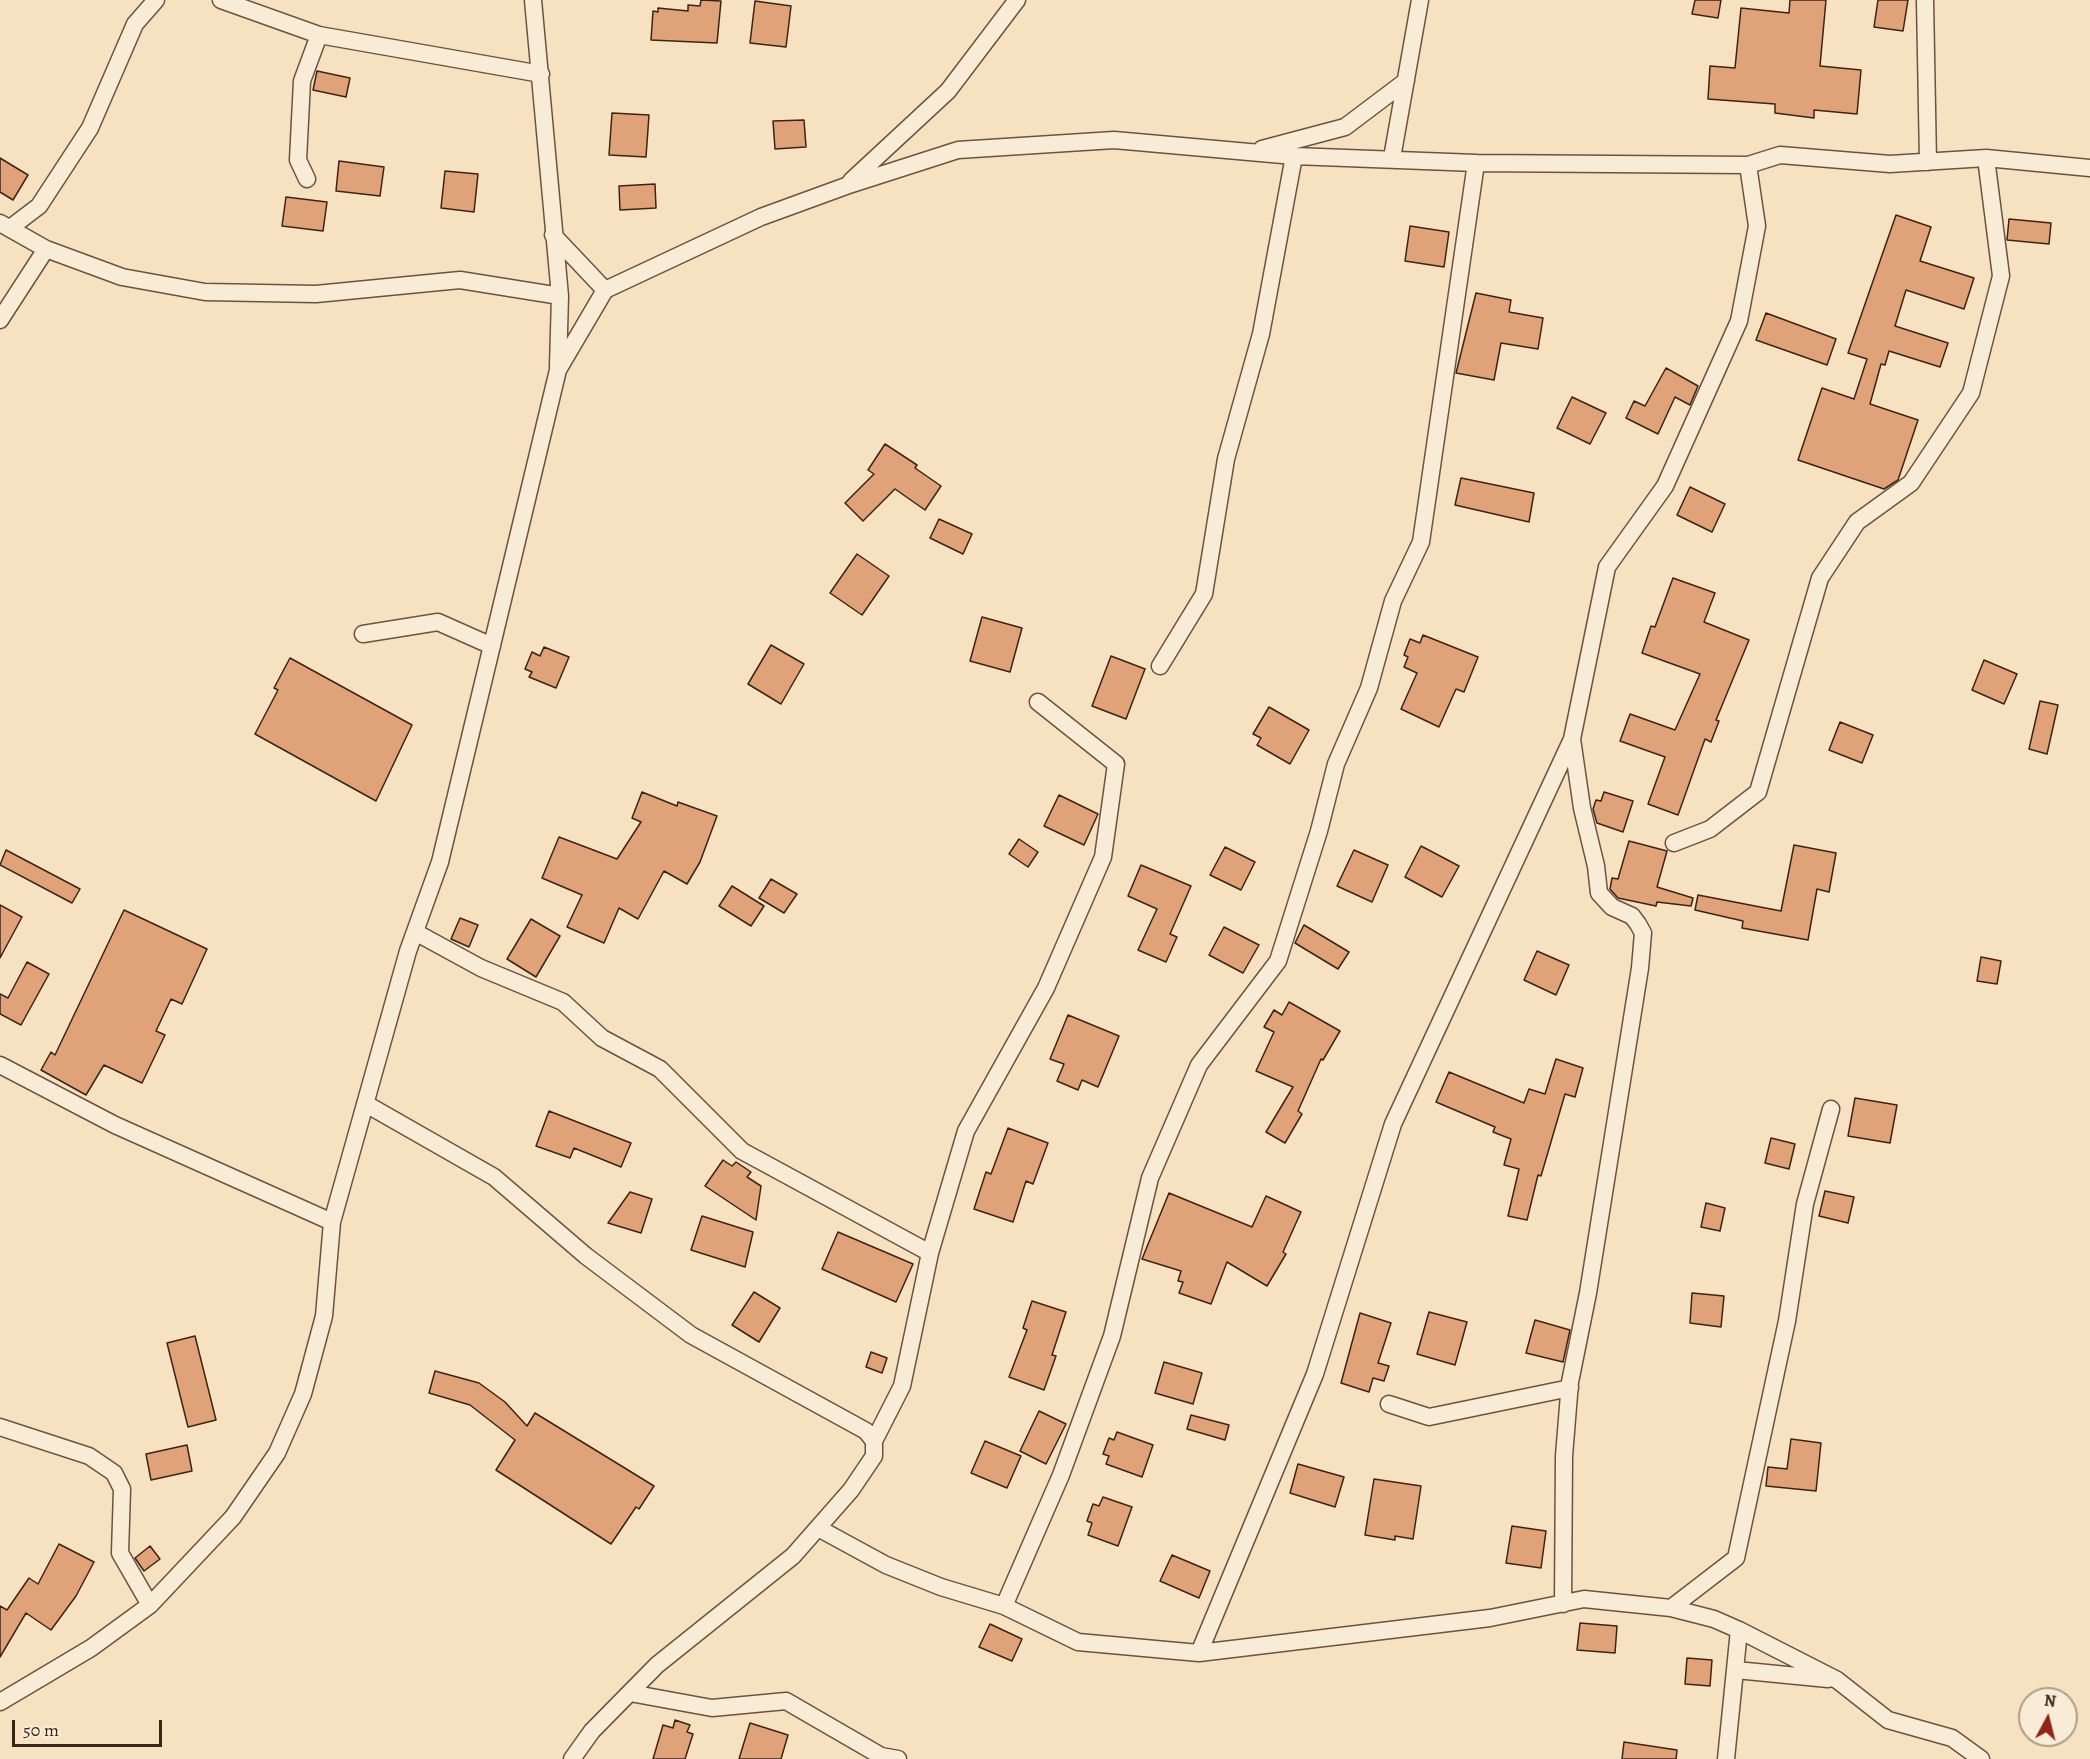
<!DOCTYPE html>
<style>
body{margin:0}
#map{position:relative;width:2090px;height:1759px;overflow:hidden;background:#f6e2c1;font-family:Alegreya,serif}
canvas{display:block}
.north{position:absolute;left:2018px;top:1687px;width:60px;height:60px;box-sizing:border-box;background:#f9ecd7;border:2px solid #ae9c89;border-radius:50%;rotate:7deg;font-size:16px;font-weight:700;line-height:24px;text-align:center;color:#3d2314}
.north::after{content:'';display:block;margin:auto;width:21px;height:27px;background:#8f2418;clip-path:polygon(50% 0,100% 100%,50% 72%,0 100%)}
.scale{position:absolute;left:12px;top:1720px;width:150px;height:27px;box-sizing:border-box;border:3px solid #3d2314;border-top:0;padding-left:8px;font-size:18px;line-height:21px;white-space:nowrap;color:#3d2314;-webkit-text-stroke:4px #f9ecd7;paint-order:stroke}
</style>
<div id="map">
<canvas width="2090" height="1759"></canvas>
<div class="north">N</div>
<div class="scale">50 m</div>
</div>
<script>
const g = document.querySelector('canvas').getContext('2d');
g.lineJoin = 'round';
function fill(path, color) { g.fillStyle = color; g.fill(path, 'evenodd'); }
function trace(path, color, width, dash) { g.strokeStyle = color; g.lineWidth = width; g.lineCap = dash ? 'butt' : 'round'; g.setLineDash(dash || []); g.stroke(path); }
const building = new Path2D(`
 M701,0L721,1L717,43L651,40L653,11L658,12V8L688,11V5L700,6Z
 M1695,0H1721L1718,18L1692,14Z
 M1790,0H1826L1820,66L1861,70L1857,114L1814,110V118L1775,113V104L1708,99L1710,66L1735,68L1741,8L1789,13Z
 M1878,0H1908L1903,31L1874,27Z
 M755,1L791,6L786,47L750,43Z
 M317,71L350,78L346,97L313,90Z
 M612,113L649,115L646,157L609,155Z
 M804,120L806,147L775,149L773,121Z
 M0,158L28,175L13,200L0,192Z
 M339,161L384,167L380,196L336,191Z
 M445,171L478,174L474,212L441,208Z
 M655,184L656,208L620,210L619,186Z
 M286,197L327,202L323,231L282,226Z
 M1896,215L1931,227L1920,261L1974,278L1964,309L1906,290L1895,326L1948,343L1940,367L1889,351L1885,365L1881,364L1870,404L1918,420L1898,480L1884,489L1798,460L1822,388L1854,399L1867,359L1848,353Z
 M2009,219L2051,223L2049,244L2007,240Z
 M1410,226L1449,232L1444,267L1405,261Z
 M1476,293L1511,300L1509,312L1543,318L1538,349L1501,343L1494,380L1456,373Z
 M1766,313L1836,339L1827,365L1756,340Z
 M1666,368L1698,386L1690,405L1675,397L1658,434L1626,418L1634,401L1645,406Z
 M1572,397L1606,413L1590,444L1557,428Z
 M885,444L917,465L915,468L941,486L925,510L895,489L863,521L845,503L874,474L868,470Z
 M1461,478L1534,493L1529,522L1455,505Z
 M1690,487L1725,504L1712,532L1677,515Z
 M939,519L972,534L963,554L930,538Z
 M857,554L889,576L862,615L830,593Z
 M1673,578L1715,593L1704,622L1749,640L1716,720L1719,721L1711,742L1705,739L1678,815L1648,804L1665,757L1620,741L1630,714L1675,730L1700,674L1642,653L1651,626L1655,627Z
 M982,617L1022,628L1010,672L970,661Z
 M1423,635L1478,657L1464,692L1456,689L1439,727L1401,709L1417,673L1404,667L1408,657L1404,655L1410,639L1420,643Z
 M771,645L804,664L781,704L748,684Z
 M544,647L569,657L556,688L529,677L532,672L525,669L532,652L540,656Z
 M1111,656L1145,669L1126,719L1092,706Z
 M290,658L412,725L376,801L255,734L278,690L274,688Z
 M1984,660L2017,674L2004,704L1972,690Z
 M2040,701L2058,705L2047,754L2029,749Z
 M1269,707L1309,730L1290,764L1257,745L1261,738L1253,734Z
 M1840,722L1873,735L1862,763L1829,750Z
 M642,792L677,806L678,802L717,816L700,862L687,884L664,871L638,919L619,908L604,943L567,927L582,895L542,878L559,837L617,859L641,822L632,818Z
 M1604,792L1633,801L1623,832L1597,823L1593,809L1596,800L1601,801Z
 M1059,795L1098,814L1084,845L1044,826Z
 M1019,839L1038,852L1028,867L1009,854Z
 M1629,841L1667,851L1657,887L1693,898L1691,906L1657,902L1656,906L1618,898L1610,889L1612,878L1618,879Z
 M1794,845L1836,853L1829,892L1817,889L1808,940L1742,928L1743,921L1695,910L1698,895L1781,911Z
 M1421,846L1459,866L1442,897L1405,877Z
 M1225,847L1255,862L1241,890L1210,875Z
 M6,850L80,889L72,903L0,865Z
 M1354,850L1388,865L1372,902L1337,886Z
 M1141,865L1191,886L1170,934L1177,937L1166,962L1138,950L1157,909L1128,896Z
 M771,879L797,894L784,913L759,898Z
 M732,886L764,906L751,926L719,906Z
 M0,905L22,917L0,958Z
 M124,910L207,949L182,1004L171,999L156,1031L165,1035L142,1083L104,1065L86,1095L41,1070L51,1052L55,1055Z
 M460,918L478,925L469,947L451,939Z
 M531,919L560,936L536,977L507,959Z
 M1304,925L1349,952L1338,969L1295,943Z
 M1224,927L1259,945L1243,973L1209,955Z
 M1537,951L1569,965L1556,995L1524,980Z
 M1981,957L2001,961L1997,984L1977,981Z
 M27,962L49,974L21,1025L0,1014V994L8,998Z
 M1289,1002L1340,1031L1323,1060L1321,1059L1298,1111L1302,1114L1285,1143L1266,1132L1293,1087L1256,1071L1274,1032L1264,1027L1274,1010L1282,1015Z
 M1068,1015L1119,1036L1098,1087L1082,1080L1078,1090L1057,1081L1064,1064L1050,1059Z
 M1556,1059L1583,1068L1575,1097L1565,1094L1541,1176L1538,1175L1527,1220L1508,1216L1519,1169L1504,1165L1511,1139L1493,1132L1495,1127L1436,1102L1449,1072L1524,1103L1529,1089L1545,1094Z
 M1855,1098L1897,1105L1890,1143L1848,1136Z
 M549,1111L631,1143L621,1167L574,1148L570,1158L536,1146Z
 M1008,1128L1048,1143L1033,1184L1026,1181L1013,1222L974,1209L986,1172L991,1174Z
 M1771,1138L1795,1144L1789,1169L1765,1163Z
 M723,1160L732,1166L736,1162L751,1172L747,1177L761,1186L756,1220L705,1186Z
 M1825,1191L1854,1197L1848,1223L1819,1216Z
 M630,1192L652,1199L641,1233L608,1223Z
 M1169,1193L1252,1227L1266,1196L1301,1212L1283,1252L1286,1254L1267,1286L1227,1262L1211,1304L1179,1293L1183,1282L1178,1281L1181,1271L1142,1259Z
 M1706,1203L1725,1208L1720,1231L1701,1227Z
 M702,1216L753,1232L745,1267L691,1250Z
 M838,1232L913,1264L896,1302L822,1269Z
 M754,1292L780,1308L759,1342L732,1325Z
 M1692,1293L1724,1296L1721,1327L1690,1323Z
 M1032,1301L1066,1312L1052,1355L1056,1356L1044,1390L1009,1377L1027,1330L1023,1328Z
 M1429,1312L1467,1322L1455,1365L1417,1354Z
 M1360,1313L1391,1323L1378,1363L1389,1366L1384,1381L1373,1378L1369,1392L1341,1383Z
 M1535,1320L1570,1330L1563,1362L1526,1353Z
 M195,1336L216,1420L188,1427L167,1343Z
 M871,1352L887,1358L882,1373L866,1367Z
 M1164,1362L1202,1373L1193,1404L1155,1393Z
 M435,1371L479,1383L505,1402L527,1426L535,1413L654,1486L639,1509L636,1507L611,1544L496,1470L515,1440L470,1405L429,1393Z
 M1039,1411L1066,1424L1046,1464L1020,1451Z
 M1191,1415L1229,1425L1225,1440L1187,1429Z
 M1117,1432L1153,1445L1142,1477L1106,1464L1109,1456L1103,1454L1109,1438L1114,1440Z
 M1791,1439L1821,1443L1816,1491L1766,1486L1768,1467L1787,1469Z
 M985,1441L1021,1456L1007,1488L971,1473Z
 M187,1445L192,1471L151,1480L146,1454Z
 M1298,1464L1344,1477L1335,1507L1290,1493Z
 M1374,1479L1421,1486L1413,1539L1395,1536V1540L1365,1535Z
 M1103,1497L1132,1507L1118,1546L1088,1535L1092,1523L1087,1521L1093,1504L1099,1506Z
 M1512,1526L1546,1531L1541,1568L1506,1563Z
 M59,1544L94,1562L76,1596L51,1630L26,1613L0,1657V1606L7,1610L29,1578L38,1584Z
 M150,1546L160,1559L144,1571L135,1558Z
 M1172,1555L1210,1571L1199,1598L1160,1581Z
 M1580,1623L1617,1626L1615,1653L1577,1650Z
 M990,1624L1022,1639L1012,1661L979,1647Z
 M1687,1658L1712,1660L1710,1686L1685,1684Z
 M675,1720L690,1725L687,1732L693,1734L685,1759H653L663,1725L673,1728Z
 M750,1723L788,1735L781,1759H739Z
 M1624,1742L1677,1750L1676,1759H1622Z`);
fill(building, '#e0a379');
trace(building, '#3d2314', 1.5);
const street = new Path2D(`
 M221,0L319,35L541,74
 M533,0L560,296L558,367
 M1925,0L1928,162
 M1262,149L1345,127L1406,81
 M1392,158L1420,0
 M307,179L298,160L302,81L319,35
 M851,181L948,91L1017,0
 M0,223L46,249L122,277L205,292L316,294L460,280L560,296
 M10,228L39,206L90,128L135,24L156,0
 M553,235L605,290
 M0,320L46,249
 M363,634L438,622L492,646
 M1160,666L1204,594L1226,459L1261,334L1294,156
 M1674,843L1710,829L1758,792L1820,578L1857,522L1911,483L1971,393L2001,276L1986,158
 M415,932L481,968L563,1002L602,1038L660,1069L742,1151L930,1253
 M0,1065L115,1125L332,1222
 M366,1104L494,1177L586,1256L691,1335L866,1431L874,1441
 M1389,1404L1429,1417L1570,1388
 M0,1427L89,1456L114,1473L122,1489L120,1553L150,1605
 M818,1528L886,1565L941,1587L1004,1606L1078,1642L1199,1653L1490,1618L1584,1599L1671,1608L1714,1619L1739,1630L1837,1680L1888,1720L1952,1738L1981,1759
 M1563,1604L1564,1456L1570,1382L1588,1293L1640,968L1643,933L1638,924L1632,916L1612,907L1599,893L1596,866L1582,808L1572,739
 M1004,1606L1061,1475L1112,1336L1150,1178L1199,1065L1278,961L1319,831L1336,764L1369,688L1393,601L1421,542L1476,163
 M1671,1608L1736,1558L1787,1321L1805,1204L1831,1109
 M1199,1653L1315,1374L1393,1124L1572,739L1607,567L1665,486L1739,321L1757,226L1748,165
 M1736,1670L1828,1679
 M630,1693L712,1708L786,1701L881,1756L898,1759
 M0,1702L91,1648L150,1605L233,1517L277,1453L303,1394L324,1316L332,1222L408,951L440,862L558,370L605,290L761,217L846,186L958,150L1114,140L1294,156L1476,163L1748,165L1780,155L1890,164L1986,158L2090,168
 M572,1759L592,1731L657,1665L793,1556L851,1490L874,1456V1441L902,1386L930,1253L966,1131L1046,988L1103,857L1116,764L1038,702
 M1726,1759L1739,1630`);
trace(street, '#6b533f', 19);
trace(street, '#f9ecd7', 16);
</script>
